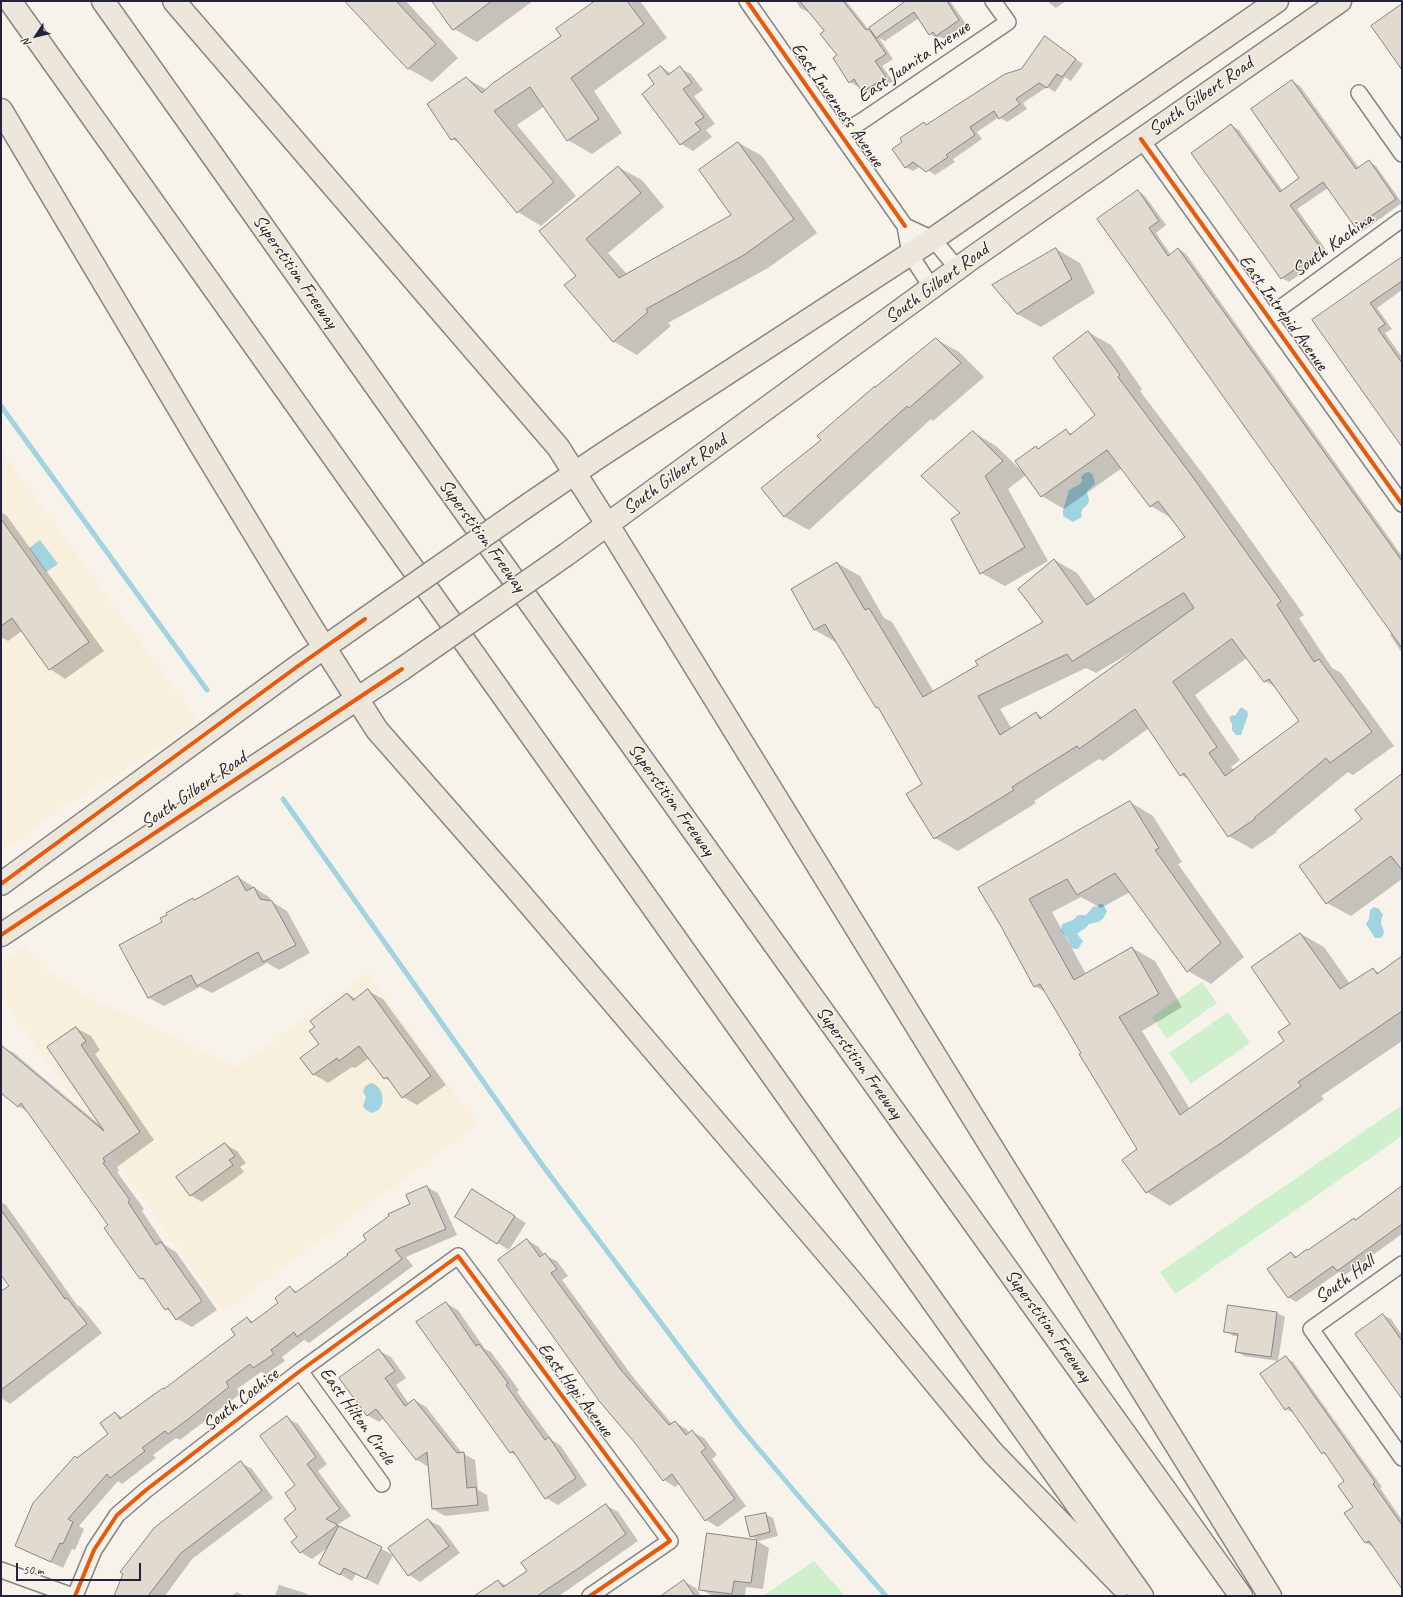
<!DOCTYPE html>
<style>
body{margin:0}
#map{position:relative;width:1403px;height:1597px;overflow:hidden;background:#f7f3ea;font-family:Caveat,sans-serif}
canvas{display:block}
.frame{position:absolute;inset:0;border:2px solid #22223b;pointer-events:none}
.north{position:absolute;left:16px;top:16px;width:40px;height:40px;-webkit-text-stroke:3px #fcf5e5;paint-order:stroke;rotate:235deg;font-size:11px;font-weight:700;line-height:16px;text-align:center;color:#22223b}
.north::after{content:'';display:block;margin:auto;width:14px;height:18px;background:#22223b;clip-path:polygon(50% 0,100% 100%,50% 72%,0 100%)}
.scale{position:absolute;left:16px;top:1563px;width:125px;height:18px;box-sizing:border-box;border:2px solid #22223b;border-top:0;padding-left:5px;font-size:12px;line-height:14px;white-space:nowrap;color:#22223b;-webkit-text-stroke:3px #fcf5e5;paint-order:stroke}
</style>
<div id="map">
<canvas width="1403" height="1597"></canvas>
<div class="frame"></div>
<div class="north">N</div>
<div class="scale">50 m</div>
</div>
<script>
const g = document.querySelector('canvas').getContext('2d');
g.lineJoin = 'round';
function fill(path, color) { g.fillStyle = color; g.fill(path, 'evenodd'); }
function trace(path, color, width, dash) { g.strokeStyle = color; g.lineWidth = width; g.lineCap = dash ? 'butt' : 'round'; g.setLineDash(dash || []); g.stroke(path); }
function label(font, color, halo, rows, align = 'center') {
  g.font = font + ' Caveat,sans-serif'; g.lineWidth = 3; g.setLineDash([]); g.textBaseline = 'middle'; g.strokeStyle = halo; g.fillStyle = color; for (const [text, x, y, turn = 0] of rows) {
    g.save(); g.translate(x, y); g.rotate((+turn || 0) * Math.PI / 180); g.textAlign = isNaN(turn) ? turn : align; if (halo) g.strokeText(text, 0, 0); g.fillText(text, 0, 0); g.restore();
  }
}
fill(new Path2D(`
 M1,450L197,720L148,755L63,807L1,852Z
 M25,946L33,957L51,973L82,994L237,1067L368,973L477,1124L223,1312L1,997V962Z`), '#f8efdc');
fill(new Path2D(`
 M1202,982L1217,1003L1167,1039L1152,1017Z
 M1228,1012L1250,1043L1191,1084L1169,1053Z
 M1402,1105V1136L1175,1294L1160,1272Z
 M814,1561L845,1596H763Z`), '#cff0cd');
fill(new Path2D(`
 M1089,472L1093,475L1095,484L1087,491C1087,494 1089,498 1089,501C1087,508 1079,508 1082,517L1073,522L1063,516V511L1069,490L1080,484L1082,481L1081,477L1085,473Z
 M40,540L58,564L46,572L29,548Z
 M1241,707L1247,711L1248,715L1241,735H1236L1232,730V724L1229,718L1232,715L1235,716Z
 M1099,904H1103L1107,911C1103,921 1100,922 1089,924C1086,929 1081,930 1077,934L1083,941L1078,949H1074L1071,947L1067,938L1061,931L1062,924L1073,920L1078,915H1086L1094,906L1097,907Z
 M1374,907L1379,909L1383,915C1379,923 1382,925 1384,932L1383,936L1380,938H1375L1366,924L1369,919L1370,910Z
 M371,1083C385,1086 388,1111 371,1113L365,1109L363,1106L366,1097L363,1092L365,1086Z`), '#a1d4e0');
fill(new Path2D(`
 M347,1H406L458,58L432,82L409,69Z
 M433,1H533L477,42L454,29Z
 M597,1H640L667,38L594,91L622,133L592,154L568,140L545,106L517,125L576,196L541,226L518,212L462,145L452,139L466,78L487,90L562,36Z
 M796,1H846L869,30L874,33L908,1H950L966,24L944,39L940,37L937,38L930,34L919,18L885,41L879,38L893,59L882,66L893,81L871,96L863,92L859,85L857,86L850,82L825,31L809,11L808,12L800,8Z
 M1047,1H1066L1056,8Z
 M1046,38L1083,64L1071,81L1065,77L1055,92L1047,87L1023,103L1027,109L1007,122L999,117L977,132L982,139L953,159L955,162L935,175L921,166L913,171L905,167L903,142L924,123L928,125L1022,70Z
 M661,67L672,74L680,68L691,74L703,90L694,96L715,124L706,130L712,137L693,151L681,144L656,85Z
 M1292,81L1300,86L1359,168L1369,162L1376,166L1402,203L1363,231L1355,226L1328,188L1297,209L1329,254L1289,282L1282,278L1231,125L1239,130L1283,191L1301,178Z
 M739,143L762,156L817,233L768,268L668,323L671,326L637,355L613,341L577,276L540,231L618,167L642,180L664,207L608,253L627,274L733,216L700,170Z
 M1138,191L1145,196L1166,225L1156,233L1171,255L1179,249L1186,254L1402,556V653L1390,635L1393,633L1098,219Z
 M1056,249L1080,263L1095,293L1041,327L1017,314Z
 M1402,258V290L1377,308L1392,329L1385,333L1402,357V444L1313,320Z
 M1088,332L1111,345L1142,389L1140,391L1215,490L1304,615L1299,618L1332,668L1341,673L1394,746L1353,775L1348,772L1276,831L1277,832L1252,849L1229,836L1191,781L1181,775L1149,728L1103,761L1099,759L1034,801L1036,803L958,851L935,838L923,784L880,709L877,708L837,643L815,630L792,590L837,563L860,576L884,618L892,622L934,692L979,666L1044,622L1019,589L1055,560L1077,573L1096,600L1186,537L1173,519L1151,506L1122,468L1064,509L1042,496L1026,475L1008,489L1048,561L1005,586L981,573L962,513L973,432L996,446L1022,471L1036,447L1040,449L1066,431L1072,434L1096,416ZM1140,647V648L1044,718L1036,713L1012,729L1000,709L1086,668L1096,673ZM1247,658L1265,681L1277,688L1300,721L1234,770L1231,767L1240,760L1195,695Z
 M936,339L959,352L984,377L933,421L931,419L809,530L785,517L762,488L823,440L876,388Z
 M1,512L7,516L104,651L65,679L50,669L22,631L8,641L1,637Z
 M1402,779V879L1351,916L1327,903L1363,819Z
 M1130,802L1153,816L1182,862L1178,864L1244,957L1211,984L1188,971L1130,892L1101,908L1081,897L1052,912L1086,974L1132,948L1155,961L1182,1007L1142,1031L1190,1109L1285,1041L1291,1024L1252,967L1301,934L1324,947L1350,984L1373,969L1380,973L1402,958V1041L1321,1096L1324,1099L1244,1156L1170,1206L1147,1192L1138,1149L1047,993L1035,986L980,888Z
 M238,877L269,897L272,902L287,911L310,953L279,970L267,963L212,993L200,987L164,1006L149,998L121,945L163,923L193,899L195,900Z
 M368,991L383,999L446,1085L417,1105L403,1097L392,1082L385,1078L369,1058L355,1068L352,1067L328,1083L313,1074L320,1045L348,994L356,999Z
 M76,1028L91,1036L100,1050L95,1054L154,1140L117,1167L119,1171L117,1172L144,1209L142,1211L165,1245L176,1252L217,1310L192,1327L177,1319L173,1313L166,1309L147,1282L141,1279L110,1225L28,1112L18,1106L1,1092V1046L14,1053L101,1126Z
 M225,1144L237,1151L246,1163L240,1167L244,1172L202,1202L190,1195Z
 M427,1187L438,1193L457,1235L406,1257L413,1266L309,1343L304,1340L282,1357L285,1361L266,1374L261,1372L237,1389L240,1394L180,1440L176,1438L153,1455L156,1458L122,1484L118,1481L79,1526L84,1529L75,1550L72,1549L63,1568L16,1546L77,1459L109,1434L115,1413L124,1418L165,1390L237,1335L248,1319L254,1322L280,1303L290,1288L298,1292L349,1255L411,1204Z
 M1402,1187V1234L1345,1275L1339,1272L1296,1302L1288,1297L1291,1253L1297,1257L1308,1251L1354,1219L1357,1220Z
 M484,1197L526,1223L509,1250L456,1217Z
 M1,1202L6,1205L77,1305L82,1308L102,1333L10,1404L1,1398V1292L10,1286L1,1273Z
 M527,1240L539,1247L544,1255L557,1261L568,1276L562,1280L633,1377L672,1424L675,1422L686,1429L690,1433L692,1432L704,1438L717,1455L712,1459L746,1506L718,1527L706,1520L680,1483L675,1487L664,1480Z
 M446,1303L458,1310L485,1349L491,1352L519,1390L517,1392L552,1440L560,1445L587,1485L558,1505L546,1498L518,1457L510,1452Z
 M1229,1306L1277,1313L1285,1317L1278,1361L1244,1356L1236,1351L1238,1336H1233L1226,1331Z
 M1383,1315L1391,1319L1402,1335V1398Z
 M379,1351L391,1357L406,1378L396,1385L409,1404L414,1400L426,1407L462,1453L475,1460L478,1490L487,1495L489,1511L445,1516L433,1509L429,1467L417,1460L384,1418L379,1422L367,1415Z
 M1286,1358L1293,1362L1382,1487L1380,1488L1402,1520V1587L1374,1547L1366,1543L1346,1513L1354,1507L1346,1481L1329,1457L1323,1453L1294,1413L1286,1409Z
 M287,1418L298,1424L327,1464L318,1471L351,1516L337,1525L393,1555L378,1585L356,1574L352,1581L332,1570L329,1547L312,1559L300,1552L298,1537L297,1486Z
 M241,1463L252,1469L273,1498L192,1559L165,1596H115Z
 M606,1505L618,1512L638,1541L559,1596H476L498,1581L507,1586L528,1572Z
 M765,1514L773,1518L778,1536L759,1541L751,1536Z
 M428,1520L440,1526L460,1553L420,1582L409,1575Z
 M708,1534L757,1541L769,1548L763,1589L746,1587L745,1596H713L700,1589Z
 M684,1581L696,1588L701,1596H662Z
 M279,1585L305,1593L310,1596H275Z
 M237,1592L244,1596H231Z`), '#0003');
trace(new Path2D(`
 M1,406L207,690
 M283,799L543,1166L689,1360L740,1427L801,1499L886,1596`), '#a1d4e0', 5);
const building = new Path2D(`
 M345,1H396L436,44L408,69Z
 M432,1H492L453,30Z
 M595,1H627L644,24L571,78L599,119L567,141L530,87L494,111L554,182L517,213L455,138L451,140L427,104L466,77L482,93L493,83L561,36L556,29Z
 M800,1H843L866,30L869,29L886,54L875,61L886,77L862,92L854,79L849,83L833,58L837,55L820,34L824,31Z
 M906,1H947L959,20L936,36L933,32L929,35L914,12L876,38L869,28Z
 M1402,4V70L1371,26Z
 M1045,36L1076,59L1062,77L1057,74L1047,88L1039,83L1016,99L1020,104L999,119L994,111L970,127L975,135L946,155L948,157L926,172L913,162L905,168L892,149L902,142L900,138L924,122L926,125L1005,74L1021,69Z
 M661,66L668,75L680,66L692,83L683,89L704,117L695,123L701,130L680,145L642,94L654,84L648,75Z
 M1292,80L1356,169L1369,160L1396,199L1355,227L1323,182L1290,205L1322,250L1281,279L1191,153L1231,124L1280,192L1299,178L1251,109Z
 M738,142L794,219L744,255L646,309L648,312L613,342L564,285L576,276L539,231L618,166L641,193L586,239L619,278L731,215L699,170Z
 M1138,190L1159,221L1149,228L1168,256L1178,248L1402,561V648L1097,219Z
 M1056,248L1072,279L1017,314L992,285Z
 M1402,257V281L1370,303L1385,324L1378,329L1402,363V447L1312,320Z
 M1088,331L1120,375L1118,377L1192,476L1281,601L1277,605L1314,662L1319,659L1372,732L1330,763L1326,758L1254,818L1255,819L1228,837L1184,773L1180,776L1135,709L1079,749L1077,746L1012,787L1014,790L934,839L906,794L922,784L878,707L876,708L825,624L814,630L791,589L837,562L865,610L869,608L923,697L978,665L975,661L1043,622L1018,589L1054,559L1087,605L1185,537L1158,501L1150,507L1107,450L1041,497L1015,461L1036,446L1038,449L1066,429L1070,435L1095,415L1053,358ZM1184,593L1194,608L1040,719L1036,712L1000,735L978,696L1067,654L1072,661ZM1232,639L1264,682L1269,679L1299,721L1225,776L1209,753L1217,747L1173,682Z
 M936,338L961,363L909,408L907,406L784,517L761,488L821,440L817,436L875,386V387Z
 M973,431L1003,461L985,476L1025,547L980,574L951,519L960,513L921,476Z
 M1,519L89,642L49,670L12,618L1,626Z
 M1402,774V870L1391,856L1326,904L1299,866L1362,819L1355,810Z
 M1130,801L1159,848L1155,850L1221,943L1187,972L1115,873L1077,895L1067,879L1029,899L1074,980L1132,947L1159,994L1119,1017L1180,1115L1284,1041L1278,1032L1290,1024L1251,967L1300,933L1340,989L1373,968L1377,974L1402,956V1011L1298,1082L1301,1086L1221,1143L1146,1193L1122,1160L1137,1149L1079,1054L1081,1053L1040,984L1034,987L1002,928L978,888Z
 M238,876L246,891L254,887L260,899L272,901L296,945L263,962L258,952L197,986L191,975L148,998L119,945L162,922L160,918L167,915L166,913L193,898L194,900Z
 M368,989L431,1076L402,1098L387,1077L384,1079L359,1046L339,1061L337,1058L313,1075L300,1058L319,1044L309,1031L315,1027L310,1021L347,993L353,1000Z
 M76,1027L86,1041L81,1045L140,1132L103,1158L105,1162L103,1163L130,1200L128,1202L156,1245L161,1242L202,1301L176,1320L168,1308L165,1310L143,1278L140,1279L104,1228L108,1225L21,1103L18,1107L1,1093V1045L104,1131L47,1047Z
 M225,1143L235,1156L229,1160L233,1165L190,1196L176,1177Z
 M427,1186L446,1229L395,1250L402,1259L297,1337L294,1332L271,1350L274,1354L253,1368L250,1364L226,1382L229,1387L187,1420L168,1434L165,1431L142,1448L145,1451L110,1478L107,1474L68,1519L73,1522L63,1544L60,1543L51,1562L15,1546L33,1503L75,1456L77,1458L108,1434L100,1423L115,1412L120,1419L163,1388L164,1389L235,1335L231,1329L247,1317L251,1323L278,1303L275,1298L290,1286L295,1293L348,1255L347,1254L366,1240L363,1235L389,1216L388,1214L410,1204L406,1195Z
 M1402,1186V1224L1337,1271L1333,1266L1288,1298L1267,1269L1291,1252L1295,1258L1307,1249L1308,1250L1354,1218L1355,1220Z
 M472,1189L515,1216L497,1244L455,1217Z
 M1,1210L65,1299L67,1298L87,1324L1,1390V1291L9,1286L1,1275Z
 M527,1239L540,1257L545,1253L557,1269L551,1273L591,1328L621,1370L669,1425L675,1421L686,1435L692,1430L706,1448L701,1452L735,1499L705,1521L672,1474L663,1481L635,1443L600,1402L498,1260Z
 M446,1302L476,1346L479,1344L508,1383L506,1385L545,1440L549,1437L576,1478L545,1499L513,1451L510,1453L416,1322Z
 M1228,1305L1277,1312L1271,1357L1235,1352L1238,1334L1224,1332Z
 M1383,1314L1402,1341V1399L1355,1334Z
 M379,1349L395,1371L385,1378L405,1406L414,1399L457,1453L464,1452L467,1488L476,1487L478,1505L432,1509L427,1452L416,1460L376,1409L367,1416L339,1378Z
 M1286,1356L1375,1482L1373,1484L1402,1525V1589L1369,1541L1365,1543L1344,1513L1353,1507L1338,1486L1344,1481L1324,1452L1322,1454L1289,1407L1285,1410L1260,1374Z
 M287,1416L316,1457L307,1464L340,1509L326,1519L338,1525L300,1553L291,1542L297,1537L284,1519L296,1509L285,1493L295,1485L260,1436Z
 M241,1461L262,1491L181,1553L148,1596H114L123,1574L120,1572L154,1528Z
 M606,1504L626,1534L579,1568L537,1596H474L498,1580L503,1587L527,1571L521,1563Z
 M766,1513L770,1532L750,1537L745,1517Z
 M428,1519L449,1546L408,1576L388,1548Z
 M339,1526L382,1547L366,1579L344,1568L340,1575L319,1564Z
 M707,1533L757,1540L751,1583L734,1581L732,1594L699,1590Z
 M684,1580L695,1596H661Z`);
fill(building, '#e1dace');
trace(building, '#868485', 1);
const minor = new Path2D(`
 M747,1L905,226L910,254L932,288
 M1359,93L1402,154
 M841,134L862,121L1008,22L993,1
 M1141,139L1402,504
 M905,226L933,239L957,268
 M1268,317L1402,219
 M1402,1264L1311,1329L1402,1458
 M300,1371L382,1484
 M1,1570L73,1596
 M75,1596L94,1550L117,1515L146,1490L300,1371L458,1256L670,1541L590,1596`);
const primary = new Path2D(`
 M531,503L600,456L933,239L1277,1
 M567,554L972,258L1340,1
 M1,884L298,666L365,619
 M1,935L402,669`);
const motorway = new Path2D(`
 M10,1L1142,1596
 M103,1L448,488L1241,1596
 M174,1L558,447L616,538L966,1106L1270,1596
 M1,110L202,447L310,625L377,730L513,885L851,1281L993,1453L1121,1585`);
trace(minor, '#868485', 18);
trace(primary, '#868485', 25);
trace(motorway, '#868485', 25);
trace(minor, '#f5f2ec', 15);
trace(primary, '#ece7da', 22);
trace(motorway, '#ece7da', 22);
const primaryBridge = new Path2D(`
 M365,619L531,503
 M402,669L567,554`);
trace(primaryBridge, '#868485', 25, []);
trace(primaryBridge, '#ece7da', 22);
trace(new Path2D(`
 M747,1L905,226
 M1141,139L1402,504
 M1,884L298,666L365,619
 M1,935L402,669
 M75,1596L94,1550L117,1515L146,1490L300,1371L458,1256L670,1541L590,1596`), '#e8590c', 4);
label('19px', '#22223b', '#fcf5e5', [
 ["East Juanita Avenue",914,62,-34],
 ["South Gilbert Road",1201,97,-35],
 ["East Inverness Avenue",837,105,55],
 ["South Kachina",1333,245,-36],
 ["Superstition Freeway",295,272,55],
 ["South Gilbert Road",937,284,-36],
 ["East Intrepid Avenue",1283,313,54],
 ["South Gilbert Road",675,475,-36],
 ["Superstition Freeway",482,536,54],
 ["South Gilbert Road",194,791,-34],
 ["Superstition Freeway",671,800,54],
 ["Superstition Freeway",859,1063,54],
 ["South Hall",1345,1280,-36],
 ["Superstition Freeway",1048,1326,54],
 ["East Hopi Avenue",575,1390,53],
 ["South Cochise",241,1400,-38],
 ["East Hilton Circle",357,1416,54]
]);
</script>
